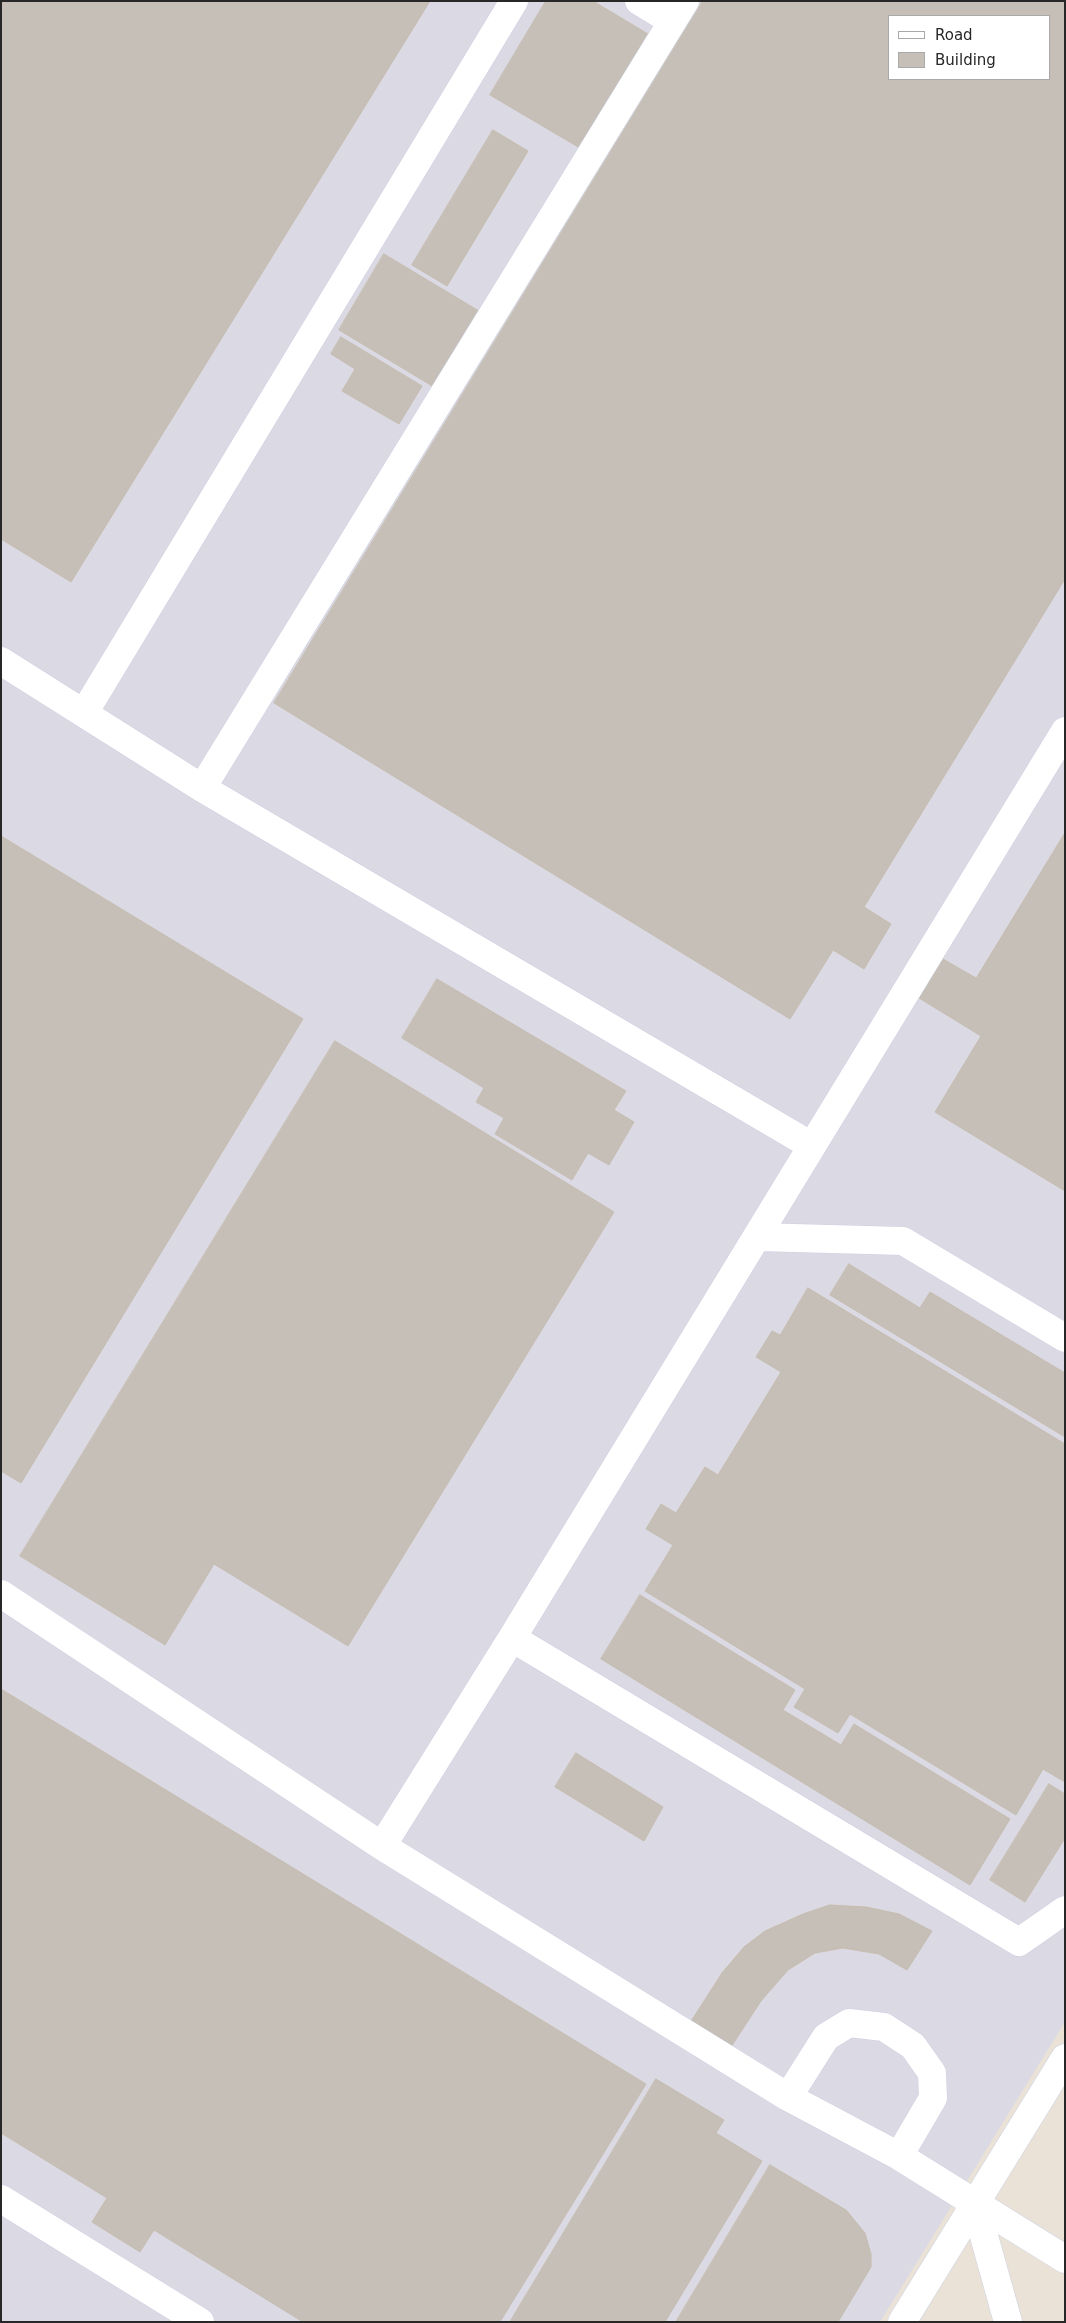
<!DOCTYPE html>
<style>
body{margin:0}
#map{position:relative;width:1066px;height:2323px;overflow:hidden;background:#ebe2d7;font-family:"DejaVu Sans",sans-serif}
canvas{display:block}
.frame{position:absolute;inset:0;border:2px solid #272727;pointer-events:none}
.legend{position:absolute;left:888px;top:15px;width:162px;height:65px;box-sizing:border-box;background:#fff;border:1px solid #a9a9a9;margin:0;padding:6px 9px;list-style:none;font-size:15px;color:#272727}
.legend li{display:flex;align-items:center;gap:10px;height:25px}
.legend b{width:25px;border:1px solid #a9a9a9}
</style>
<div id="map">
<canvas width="1066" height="2323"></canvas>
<div class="frame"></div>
<ul class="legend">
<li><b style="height:6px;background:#fff"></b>Road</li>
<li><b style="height:14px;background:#c6bfb7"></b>Building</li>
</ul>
</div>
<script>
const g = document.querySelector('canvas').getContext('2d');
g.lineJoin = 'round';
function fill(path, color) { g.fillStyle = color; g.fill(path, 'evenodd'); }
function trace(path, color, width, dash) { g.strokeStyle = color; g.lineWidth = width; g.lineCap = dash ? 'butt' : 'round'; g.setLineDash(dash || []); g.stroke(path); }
fill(new Path2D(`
 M1,1H1065V2022L880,2322H1ZM890,16H1050V79H890Z`), '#dbd9e3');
const building = new Path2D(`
 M1,1H430L71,582L1,539Z
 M546,1H593L653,37L585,151L490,95Z
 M703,1H1065V579L864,907L891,924L864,969L833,950L790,1019L274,703ZM890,16H1050V79H890Z
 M493,130L528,151L447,286L412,265Z
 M384,254L484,314L439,390L339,330Z
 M341,337L422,386L399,424L342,391L355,369L331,354Z
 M1065,833V1191L935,1112L981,1036L919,998L943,959L976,978Z
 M1,836L303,1019L21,1483L1,1471Z
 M437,979L626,1091L614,1110L634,1122L609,1165L588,1153L572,1180L495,1134L504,1118L476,1102L484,1088L402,1038Z
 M335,1041L614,1212L348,1646L214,1564L165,1645L20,1556Z
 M849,1264L920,1308L930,1292L1065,1373V1437L830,1295Z
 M808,1288L1065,1444V1782L1043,1769L1016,1815L850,1714L838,1733L794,1707L805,1689L645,1591L673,1545L646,1529L661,1504L676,1513L705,1467L718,1475L781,1372L756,1357L772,1331L780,1335Z
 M640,1595L795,1690L783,1710L841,1745L854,1724L1010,1819L970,1885L601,1659Z
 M1,1689L646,2084L500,2322H303L154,2230L140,2252L92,2222L107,2198L1,2133Z
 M576,1753L663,1807L644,1841L555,1787Z
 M1049,1784L1065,1794V1838L1025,1902L990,1880Z
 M830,1905L866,1907L899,1914L932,1931L907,1970L879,1954L843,1948L815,1953L788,1970L761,2001L729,2050L688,2026L722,1973L744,1947L765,1931L803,1914Z
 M656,2079L724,2120L716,2133L762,2161L665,2322H510Z
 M770,2165L846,2210L865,2233L871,2254V2267L838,2322H676Z`);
fill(building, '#c6bfb7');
trace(building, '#c6beb1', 1);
const minor = new Path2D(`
 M639,1L672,21
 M1,661L202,788L812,1146
 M84,713L514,1
 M202,788L685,1
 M757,1237L903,1241L1065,1338
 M1,1594L382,1846L788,2097L899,2156L1065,2259
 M512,1638L1019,1942L1065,1910
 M382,1846L512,1638L1065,731
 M788,2097L826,2037L849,2023L884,2027L913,2046L932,2073L933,2098L899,2156
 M1,2199L200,2322
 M975,2204L1008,2322
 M902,2322L1065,2058`);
trace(minor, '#ccd1e2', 29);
trace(minor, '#fff', 28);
</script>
